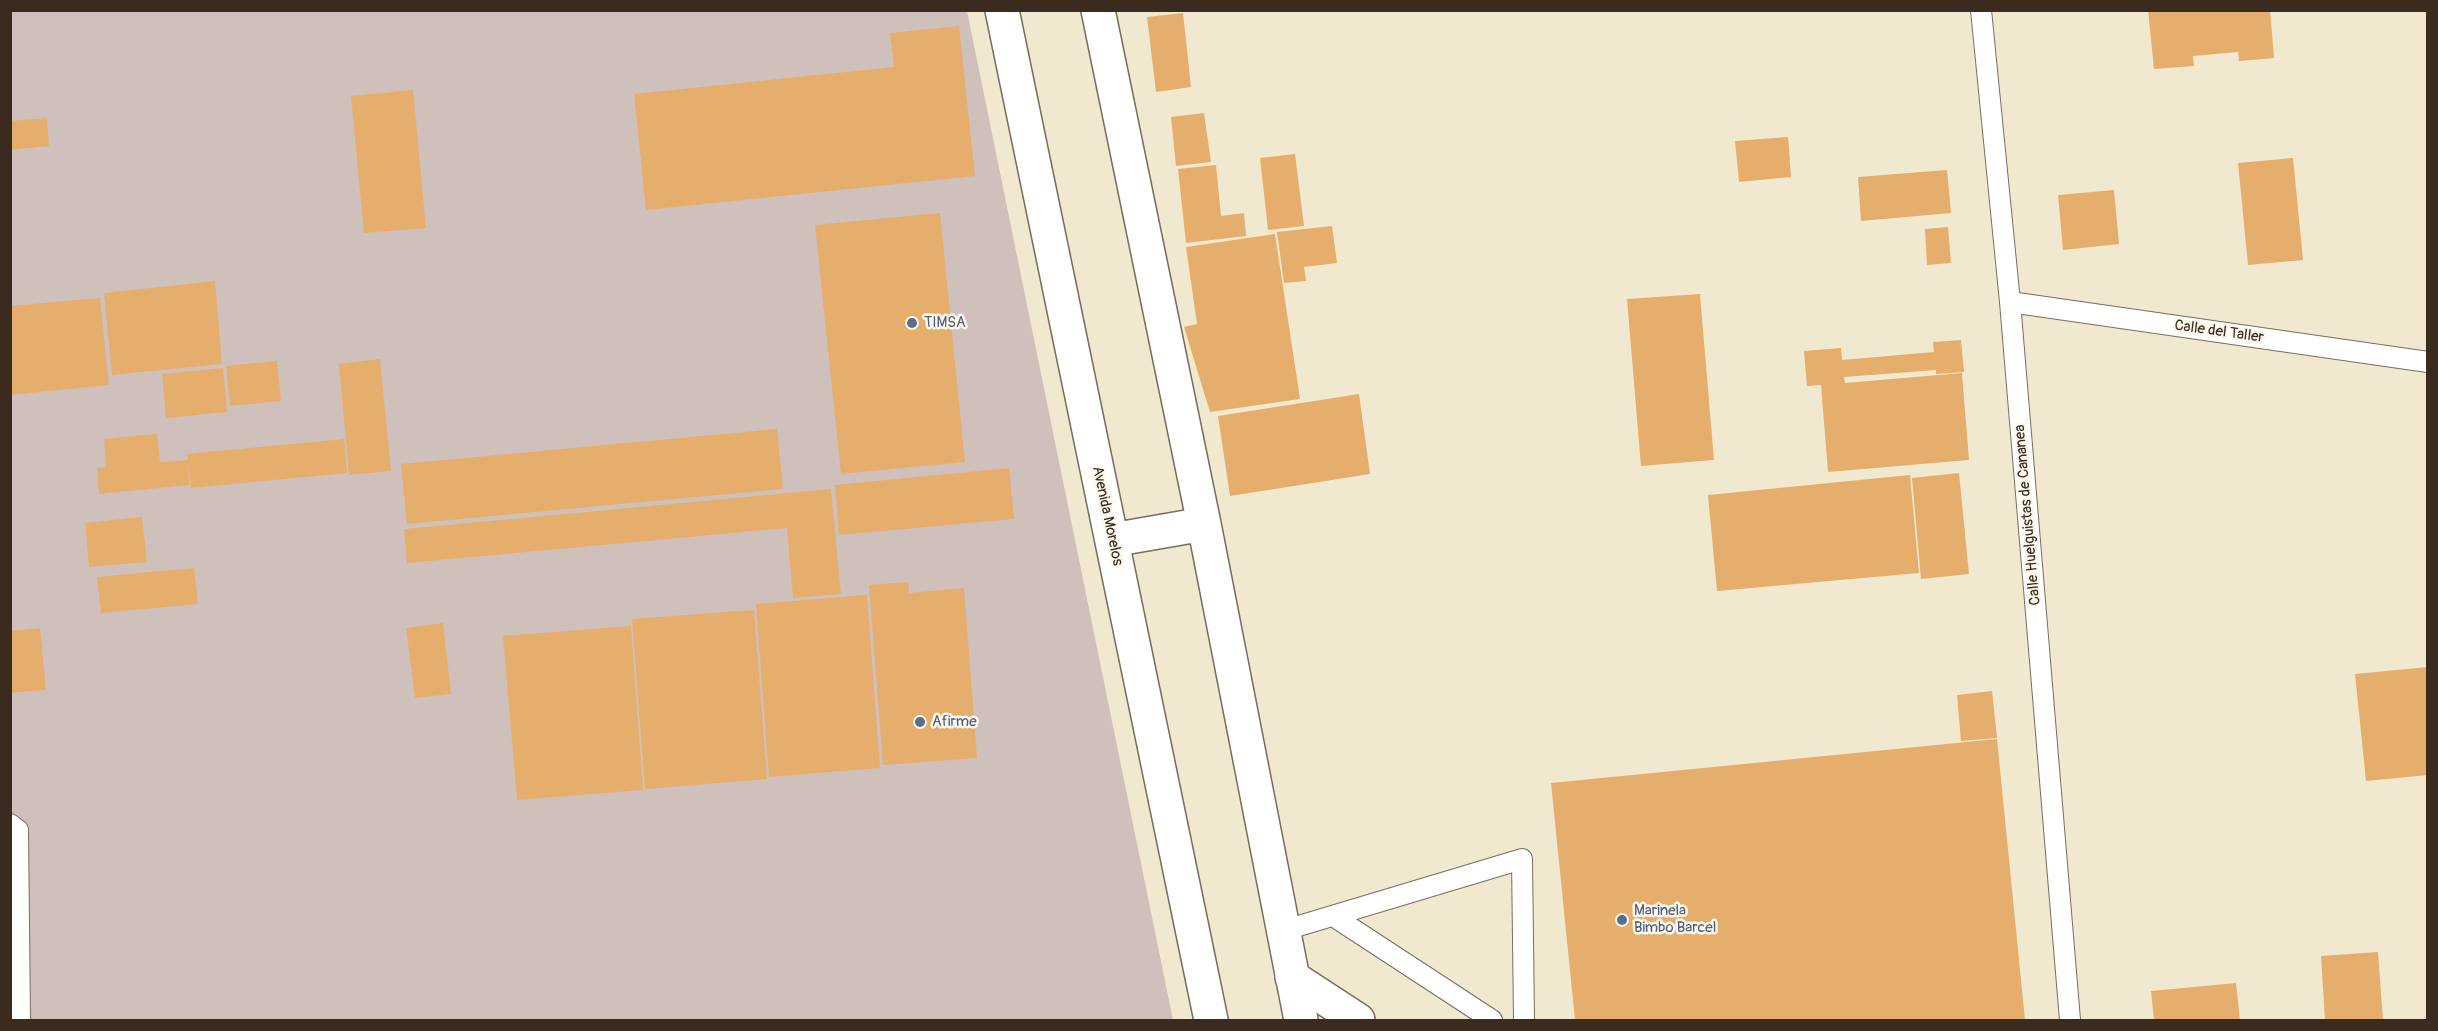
<!DOCTYPE html>
<style>
body{margin:0}
#map{position:relative;width:2438px;height:1031px;overflow:hidden;background:#f1e9cf;font-family:Pangolin,sans-serif}
canvas{display:block}
.frame{position:absolute;inset:0;border:12px solid #3b2a1e;pointer-events:none}
</style>
<div id="map">
<canvas width="2438" height="1031"></canvas>
<div class="frame"></div>
</div>
<script>
const g = document.querySelector('canvas').getContext('2d');
g.lineJoin = 'round';
function fill(path, color) { g.fillStyle = color; g.fill(path, 'evenodd'); }
function trace(path, color, width, dash) { g.strokeStyle = color; g.lineWidth = width; g.lineCap = dash ? 'butt' : 'round'; g.setLineDash(dash || []); g.stroke(path); }
function label(font, color, halo, rows, align = 'center') {
  g.font = font + ' Pangolin,sans-serif'; g.lineWidth = 5; g.setLineDash([]); g.textBaseline = 'middle'; g.strokeStyle = halo; g.fillStyle = color; for (const [text, x, y, turn = 0] of rows) {
    g.save(); g.translate(x, y); g.rotate((+turn || 0) * Math.PI / 180); g.textAlign = isNaN(turn) ? turn : align; if (halo) g.strokeText(text, 0, 0); g.fillText(text, 0, 0); g.restore();
  }
}
fill(new Path2D(`
 M10,11H967L1173,1020H11Z`), '#cfc0bb');
fill(new Path2D(`
 M2148,10H2270L2274,58L2239,61L2238,52L2193,56L2194,66L2154,69Z
 M1183,13L1191,87L1156,92L1147,17Z
 M959,26L975,176L646,210L634,94L894,67L890,33Z
 M413,90L426,228L364,233L351,96Z
 M1204,113L1211,162L1176,166L1171,117Z
 M47,118L49,146L10,150V121Z
 M1788,137L1791,177L1739,182L1735,141Z
 M1295,154L1304,226L1268,230L1260,158Z
 M2293,158L2303,260L2248,265L2238,163Z
 M1216,165L1221,216L1244,213L1246,236L1186,243L1178,169Z
 M1947,170L1951,213L1861,221L1858,177Z
 M2114,190L2119,244L2063,250L2058,195Z
 M940,213L965,462L841,474L815,225Z
 M1332,226L1337,263L1304,267L1306,281L1284,283L1277,232Z
 M1948,227L1951,263L1927,265L1925,229Z
 M1275,234L1300,399L1210,412L1184,327L1197,324L1186,247Z
 M215,281L222,364L112,375L104,293Z
 M1700,294L1714,460L1641,466L1627,299Z
 M100,298L109,385L10,395V306Z
 M1961,340L1964,372L1936,374V370L1844,377L1845,383L1962,373L1969,460L1828,472L1821,385L1807,386L1804,351L1841,348L1842,360L1934,352L1933,342Z
 M380,359L391,471L349,475L339,364Z
 M277,361L281,401L230,406L226,366Z
 M223,368L227,412L166,418L162,374Z
 M1359,394L1370,474L1230,496L1218,416Z
 M777,429L783,489L407,524L401,464Z
 M157,434L160,462L188,460L187,454L344,439L347,473L191,488L188,464L189,485L99,494L97,468L106,467L104,439Z
 M1009,468L1014,519L839,535L835,485Z
 M1959,473L1969,574L1921,579L1912,478Z
 M1910,475L1919,573L1717,591L1708,495Z
 M831,489L841,594L793,598L787,528L407,563L404,529Z
 M142,517L147,562L89,567L85,523Z
 M194,568L198,604L101,613L97,577Z
 M908,582L909,593L964,588L977,758L883,765L869,585Z
 M867,595L880,768L769,777L756,604Z
 M754,610L767,779L645,789L632,619Z
 M443,623L451,694L415,698L406,628Z
 M631,626L643,790L517,800L503,636Z
 M40,628L46,690L10,693V631Z
 M2428,667V775L2366,781L2355,674Z
 M1992,691L1997,738L1961,741L1957,695Z
 M1997,739L2025,1020H1575L1551,783Z
 M2378,952L2383,1020H2325L2321,956Z
 M2236,983L2240,1020H2154L2151,991Z`), '#e6ae6c');
const lane = new Path2D(`
 M1981,10L2010,302L2070,1020
 M2010,302L2428,362
 M10,824L18,830L20,1020
 M1333,916L1492,1020
 M1282,931L1522,859L1524,1020`);
const street = new Path2D(`
 M1292,977L1358,1020`);
const secondary = new Path2D(`
 M1002,10L1211,1020
 M1098,10L1204,524L1301,1020
 M1112,540L1204,524`);
trace(lane, '#7b6d5c', 22);
trace(street, '#7b6d5c', 36);
trace(secondary, '#7b6d5c', 36);
trace(lane, '#fff', 20);
trace(street, '#fff', 33);
trace(secondary, '#fff', 33);
for (const [x, y, r, color] of [
 [912,323,6,"#5c6f8a"],
 [920,722,6,"#5c6f8a"],
 [1622,920,6,"#5c6f8a"]
]) { const dot = new Path2D(); dot.arc(x, y, r, 0, 2 * Math.PI); g.fillStyle = color; g.fill(dot); trace(dot, '#fbf7ec', 2); }
label('15px', '#4e5e75', '#fbf7ec', [
 ["TIMSA",924,323],
 ["Afirme",932,722],
 ["Marinela",1634,911],
 ["Bimbo Barcel",1634,928]
], 'left');
label('15px', '#3b2a1e', '#fbf7ec', [
 ["Calle del Taller",2219,332,8],
 ["Calle Huelguistas de Cananea",2028,515,-95],
 ["Avenida Morelos",1107,516,78]
]);
</script>
